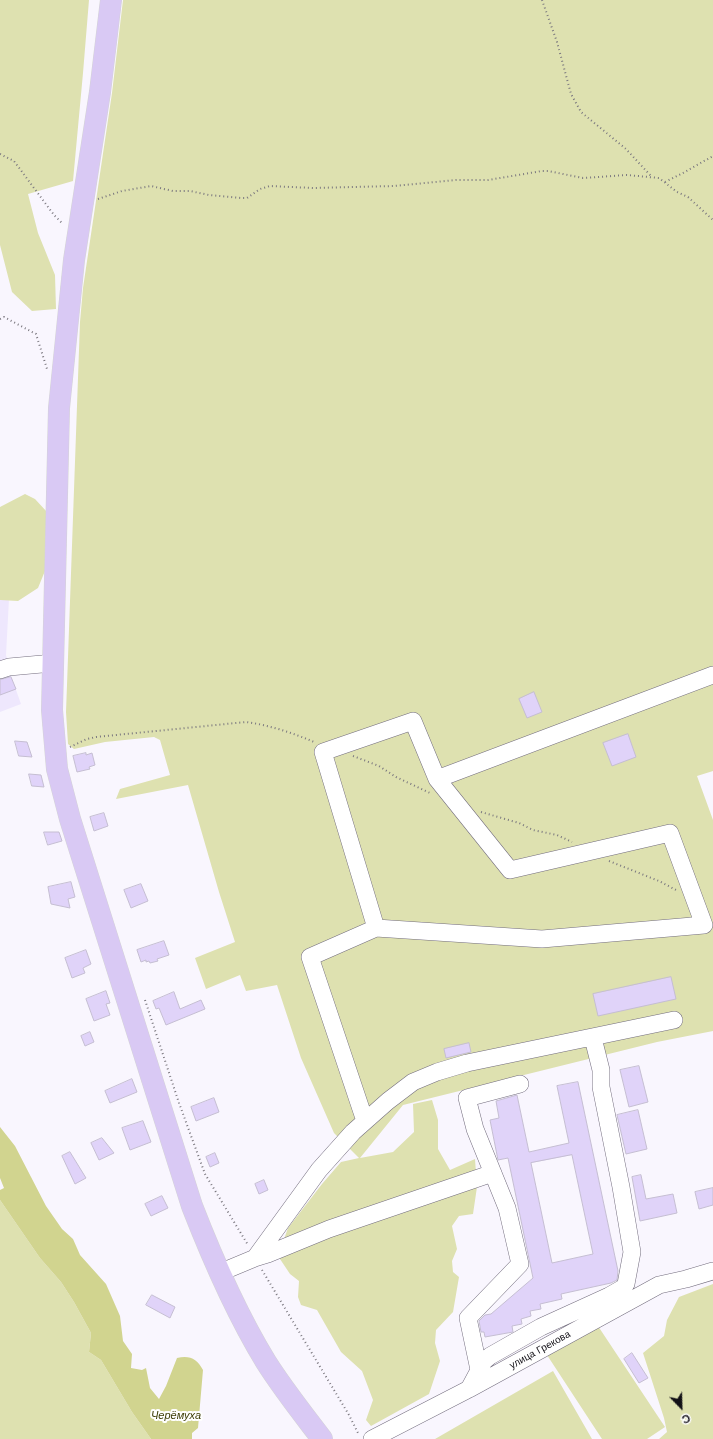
<!DOCTYPE html>
<meta charset="utf-8">
<style>
body{margin:0}
#map{position:relative;width:713px;height:1439px;overflow:hidden;background:#f9f6fe;font-family:"Work Sans",sans-serif}
canvas{display:block}
.north{position:absolute;left:661px;top:1387px;width:40px;height:40px;-webkit-text-stroke:3px #fff;paint-order:stroke;rotate:157deg;font-size:11px;font-weight:700;line-height:16px;text-align:center;color:#121016}
.north::after{content:'';display:block;margin:auto;width:14px;height:18px;background:#121016;clip-path:polygon(50% 0,100% 100%,50% 72%,0 100%)}
</style>
<div id="map">
<canvas width="713" height="1439"></canvas>
<div class="north">С</div>
</div>
<script>
const g = document.querySelector('canvas').getContext('2d');
g.lineJoin = 'round';
function fill(path, color) { g.fillStyle = color; g.fill(path, 'evenodd'); }
function trace(path, color, width, dash) { g.strokeStyle = color; g.lineWidth = width; g.lineCap = dash ? 'butt' : 'round'; g.setLineDash(dash || []); g.stroke(path); }
function label(font, color, halo, rows, align = 'center') {
  g.font = font + ' "Work Sans",sans-serif'; g.lineWidth = 4; g.setLineDash([]); g.textBaseline = 'middle'; g.strokeStyle = halo; g.fillStyle = color; for (const [text, x, y, turn = 0] of rows) {
    g.save(); g.translate(x, y); g.rotate((+turn || 0) * Math.PI / 180); g.textAlign = isNaN(turn) ? turn : align; if (halo) g.strokeText(text, 0, 0); g.fillText(text, 0, 0); g.restore();
  }
}
fill(new Path2D(`
 M0,594L9,599L6,655L10,673L21,704L0,712Z`), '#eee7fd');
fill(new Path2D(`
 M0,0H89L83,73L73,181L28,194L38,233L55,275L56,309L32,311L12,292L0,245Z
 M123,0H713V771L697,776L713,820V1031L657,1042L403,1105L360,1158L393,1152L414,1132L413,1104L432,1100L438,1120V1149L450,1170L475,1159L477,1187L473,1214L459,1216L452,1226L457,1249L452,1261L453,1272L459,1277L453,1312L436,1330L435,1343L440,1361L429,1394L371,1426L366,1420L373,1400L362,1371L341,1352L317,1310L301,1305L298,1297L299,1281L290,1274L278,1256L288,1228L322,1184L341,1162L359,1158L334,1133L301,1058L277,985L246,991L240,975L206,989L195,958L235,942L219,892L188,785L116,799L120,789L170,775L160,740L154,737L105,742L74,749L68,744L66,712L67,685L80,322L83,288L112,93Z
 M25,494L35,499L47,512V566L38,588L18,601L0,600V507Z
 M0,1200L40,1258L61,1282L74,1302L91,1333L89,1352L101,1360L132,1412L151,1439H0Z
 M713,1284V1439H659L667,1432L664,1418L643,1353L664,1336L667,1320L679,1297Z
 M596,1323L665,1427L647,1439H602L547,1355Z
 M553,1371L592,1439H435Z`), '#dee1b0');
fill(new Path2D(`
 M0,1127L15,1146L46,1206L62,1229L73,1239L80,1255L106,1284L120,1316L123,1341L132,1354L131,1368L142,1370L146,1368L150,1388L159,1399L166,1386L177,1358C190,1355 197,1359 203,1370L198,1428L192,1433V1439H151L132,1412L101,1360L89,1352L91,1333L74,1302L61,1282L40,1258L0,1200V1190L4,1188L0,1178Z`), '#d1d48f');
const building = new Path2D(`
 M11,677L16,689L0,695V680Z
 M534,692L542,712L527,718L519,699Z
 M628,734L636,757L612,766L603,743Z
 M15,741L27,742L32,757L19,756Z
 M86,753V755L92,753L95,765L89,767L90,769L77,772L73,756Z
 M29,774L41,775L44,787L32,786Z
 M104,813L108,826L94,831L90,817Z
 M44,832H59L62,841L48,845Z
 M71,882L75,897L68,899L70,908L51,904L48,887Z
 M141,884L148,901L131,908L124,890Z
 M164,941L169,955L157,959L158,961L150,963L149,961L146,962V960L141,962L137,950Z
 M86,950L91,964L83,968L85,973L72,978L65,958Z
 M671,977L676,999L598,1016L593,994Z
 M106,991L110,1003L106,1004L110,1015L94,1021L86,999Z
 M174,992L180,1009L201,1000L205,1009L166,1025L159,1008L156,1009L153,1001Z
 M90,1032L94,1042L85,1046L81,1036Z
 M469,1043L471,1052L446,1058L444,1049Z
 M639,1066L648,1102L629,1107L620,1070Z
 M132,1079L137,1092L110,1103L105,1091Z
 M578,1082L618,1271L617,1280L611,1283L561,1294L562,1299L540,1304L541,1309L530,1311L531,1316L521,1319L522,1324L512,1326L513,1332L485,1337L484,1332H481L479,1321L485,1315L491,1314L533,1278L508,1158L498,1160L490,1120L499,1118L496,1101L517,1095L529,1152L569,1143L557,1086ZM572,1155L593,1254L552,1263L531,1163Z
 M214,1098L219,1112L196,1121L191,1107Z
 M638,1110L647,1149L626,1154L617,1115Z
 M143,1121L151,1142L130,1150L122,1128Z
 M102,1138L114,1153L99,1160L91,1143Z
 M70,1152L86,1178L75,1184L62,1156Z
 M215,1153L219,1163L210,1167L206,1157Z
 M641,1175L646,1199L673,1194L677,1213L640,1221L632,1177Z
 M264,1180L268,1190L259,1194L255,1184Z
 M713,1188V1205L699,1209L695,1192Z
 M162,1196L168,1208L151,1216L145,1204Z
 M152,1295L175,1307L170,1318L146,1305Z
 M632,1353L648,1378L639,1383L624,1359Z`);
fill(building, '#e0d3f9');
trace(building, '#c5bed2', 1);
const minor = new Path2D(`
 M0,670L9,667L53,663
 M413,721L437,779L510,870L670,833L704,925L542,939L376,928L323,752Z
 M437,779L713,675
 M365,1121L310,957L376,928
 M255,1258L268,1254L329,1229L493,1173
 M219,1273L255,1258L319,1170L353,1132L388,1101L413,1082L437,1072L467,1063L674,1020
 M479,1370L468,1318L520,1264L507,1208L475,1129L467,1098L520,1084
 M469,1389L484,1361L490,1356L541,1327L609,1296L623,1288L626,1284L632,1252L621,1187L601,1087V1070L593,1038
 M372,1439L469,1389L659,1285L686,1279L713,1271`);
const major = new Path2D(`
 M111,0L100,92L74,260L59,408L52,710L57,769L70,819L192,1206C213,1260 236,1313 266,1362C283,1389 303,1414 322,1439`);
trace(minor, '#736d7e', 18);
trace(major, '#d4d4d5', 22);
trace(new Path2D(`
 M542,0L557,42L571,94L581,112L626,149L651,176
 M0,154L14,161L54,215L63,224
 M665,182L683,173L713,156
 M98,199L122,191L151,186L173,191H190L209,195L241,198H247L260,189L270,186L313,188L394,186L456,180H488L542,171H548L583,178L627,175L659,178L677,192L688,197L713,220
 M0,319L4,317L36,334L47,369
 M70,747L87,739L96,737L246,722C269,725 293,733 314,742
 M353,756L379,766L396,777L430,793
 M481,812L519,823L533,830L557,835L572,842
 M609,861L659,881L676,890
 M145,1000L179,1103L205,1174L248,1245
 M262,1270L349,1415L359,1435`), '#7b787f', 2, [1, 3]);
trace(minor, '#fff', 17);
trace(major, '#d9c9f4', 21);
label('10px', '#121016', '#fff', [
 ["улица Грекова",540,1350,-29]
]);
label('italic 11px', '#3d3d06', '#fff', [
 ["Черёмуха",176,1416]
]);
</script>
